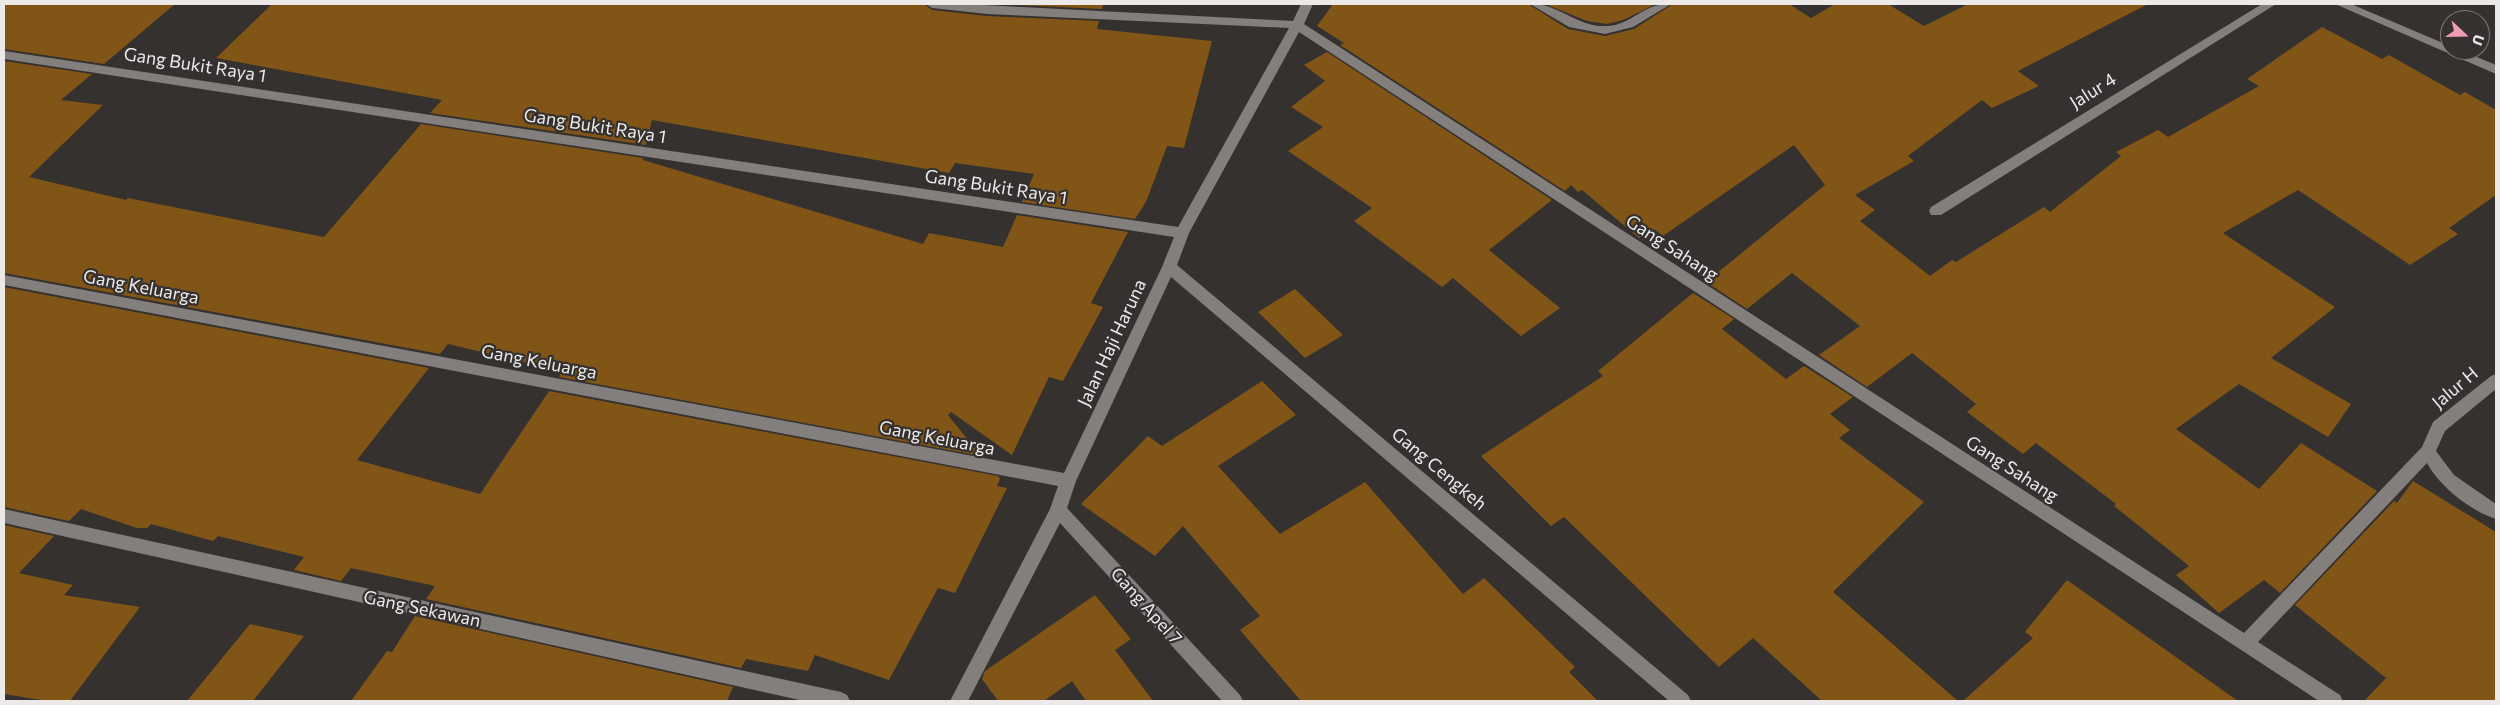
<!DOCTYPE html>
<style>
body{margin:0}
#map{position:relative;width:2500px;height:705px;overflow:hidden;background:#34312f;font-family:Commissioner,sans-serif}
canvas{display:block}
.frame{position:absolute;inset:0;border:5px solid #eceae8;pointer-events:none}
.north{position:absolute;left:2440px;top:10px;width:50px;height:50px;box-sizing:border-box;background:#34312f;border:1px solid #7e7b79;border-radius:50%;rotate:111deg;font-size:14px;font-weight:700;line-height:20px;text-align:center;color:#eceae8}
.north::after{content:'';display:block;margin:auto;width:18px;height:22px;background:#f19ab3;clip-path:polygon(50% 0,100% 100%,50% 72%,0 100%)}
</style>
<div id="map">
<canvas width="2500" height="705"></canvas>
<div class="frame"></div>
<div class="north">U</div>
</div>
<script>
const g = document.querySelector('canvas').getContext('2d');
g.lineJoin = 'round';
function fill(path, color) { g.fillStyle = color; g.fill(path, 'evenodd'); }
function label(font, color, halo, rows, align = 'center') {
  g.font = font + ' Commissioner,sans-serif'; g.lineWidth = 4.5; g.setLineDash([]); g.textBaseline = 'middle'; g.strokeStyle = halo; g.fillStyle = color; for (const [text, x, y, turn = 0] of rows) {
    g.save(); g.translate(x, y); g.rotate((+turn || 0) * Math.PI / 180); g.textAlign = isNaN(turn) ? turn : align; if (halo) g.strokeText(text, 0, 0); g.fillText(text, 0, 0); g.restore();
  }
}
fill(new Path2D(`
 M4,4H175L104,64L4,49Z
 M272,4H924L932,10L987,16L1099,21L1097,29L1212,41L1184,148L1167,146L1146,202L1135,219L1022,202L1034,174L955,163L949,173L652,120L646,145L430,113L442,100L216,58Z
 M996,4H1103L1102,9Z
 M1333,4H1528L1568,29L1605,36L1634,29L1673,4H1789L1811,18L1835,4H1888L1924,26L1968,4H2148L2018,71L2039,86L1992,108L1982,100L1908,156L1914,161L1855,195L1875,210L1860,221L1930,276L1952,260L1956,262L2044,207L2050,212L2121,156L2116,152L2158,130L2168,137L2259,86L2247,79L2322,27L2382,59L2389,55L2460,95L2465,92L2496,110V195L2449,228L2458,234L2410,265L2298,190L2223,233L2335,307L2271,358L2351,404L2328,437L2239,384L2176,429L2259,489L2301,443L2377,491L2280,593L2264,580L2219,613L2176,575L2189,566L2114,506L2116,504L2036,443L2023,454L1967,412L1976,404L1912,353L1867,387L1819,355L1860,326L1792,273L1747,309L1706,282L1825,185L1794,145L1663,236L1654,229L1639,238L1582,190L1578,192L1571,185L1565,191L1340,45L1344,43L1317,26Z
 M1545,4H1656L1623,20L1607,24L1587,21Z
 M1327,52L1552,200L1489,250L1560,308L1521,336L1453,278L1442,287L1354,221L1372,208L1288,151L1323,127L1291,107L1325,81L1304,65Z
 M4,61L92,74L61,100L103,105L29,177L126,200L128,198L324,237L421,124L643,158V160L923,244L929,233L1003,247L1017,215L1128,232L1091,303L1103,307L1063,381L1049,377L1012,455L951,412L948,415L981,456L559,377L562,371L448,344L440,354L4,273Z
 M4,287L429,368L357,460L480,494L549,391L998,476L1000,479L997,486L1007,488L955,593L938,588L889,680L815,655L808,671L746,659L741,668L426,599L435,586L351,568L341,581L294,570L304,557L218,536L213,541L151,524L147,528H137L81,509L69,521L4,507Z
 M1295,289L1343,335L1305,358L1258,312Z
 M1693,293L1734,319L1722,329L1786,379L1804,366L1853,397L1830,414L1850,430L1839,438L1924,502L1833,592L1958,701H1822L1753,638L1719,667L1564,517L1551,526L1481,456L1603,376L1598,371Z
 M1262,381L1296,415L1218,466L1280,534L1365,482L1463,594L1484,578L1575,667L1569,672L1598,701H1301L1240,630L1260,616L1183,526L1155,556L1081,504L1148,436L1162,446Z
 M2413,481L2496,532V701H2364L2386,678L2295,605L2394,501L2397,503Z
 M4,525L54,536L19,573L73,585L64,595L140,607L70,701H47L4,694Z
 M2067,580L2238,701H1963L2033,638L2025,632Z
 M1095,595L1131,639L1115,650L1153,701H1086L1072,681L1044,701H998L982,679L985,671Z
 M415,616L733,687L727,701H351L387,651L392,652Z
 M250,624L304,636L253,701H187Z`), '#815516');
fill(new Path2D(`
 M926,4H964L1293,21L1301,4H1313L1304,24L2244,633L2422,447L2433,422L2491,376L2496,374V389L2445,431L2436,451L2454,475L2496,504V519C2471,511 2440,487 2427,463L2258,642L2340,695L2343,701H2319L1299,32L1189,233L1177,265L1688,695L1691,701H1669L1171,277L1076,481L1067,508L1240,695L1243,701H1222L1060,523L968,701H950L1050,509L1058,486L4,285V275L1064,473L1162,267L1174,237L4,59V51L1178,227L1289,28L987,14L932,8Z
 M1530,4C1557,2 1578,28 1607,26C1632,25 1644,2 1671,4L1633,27L1605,34L1569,27Z
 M2262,4H2276L1941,215H1931L1929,211L1931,207Z
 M2335,4H2351L2450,46V50H2460L2496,65V74Z
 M4,509L841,692L847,695L850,701H804L4,523Z`), '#827f7c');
label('18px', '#eceae8', '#34312f', [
 ["Gang Bukit Raya 1",195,65,9],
 ["Jalur 4",2093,91,-32],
 ["Gang Bukit Raya 1",595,126,9],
 ["Gang Bukit Raya 1",996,187,9],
 ["Gang Sahang",1672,248,33],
 ["Gang Keluarga",141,287,11],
 ["Jalan Haji Haruna",1112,343,-65],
 ["Gang Keluarga",539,362,11],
 ["Jalur H",2455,388,-40],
 ["Gang Keluarga",937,438,11],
 ["Gang Cengkeh",1439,469,40],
 ["Gang Sahang",2012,469,33],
 ["Gang Apel 7",1146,606,48],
 ["Gang Sekawan",422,609,12]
]);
</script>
